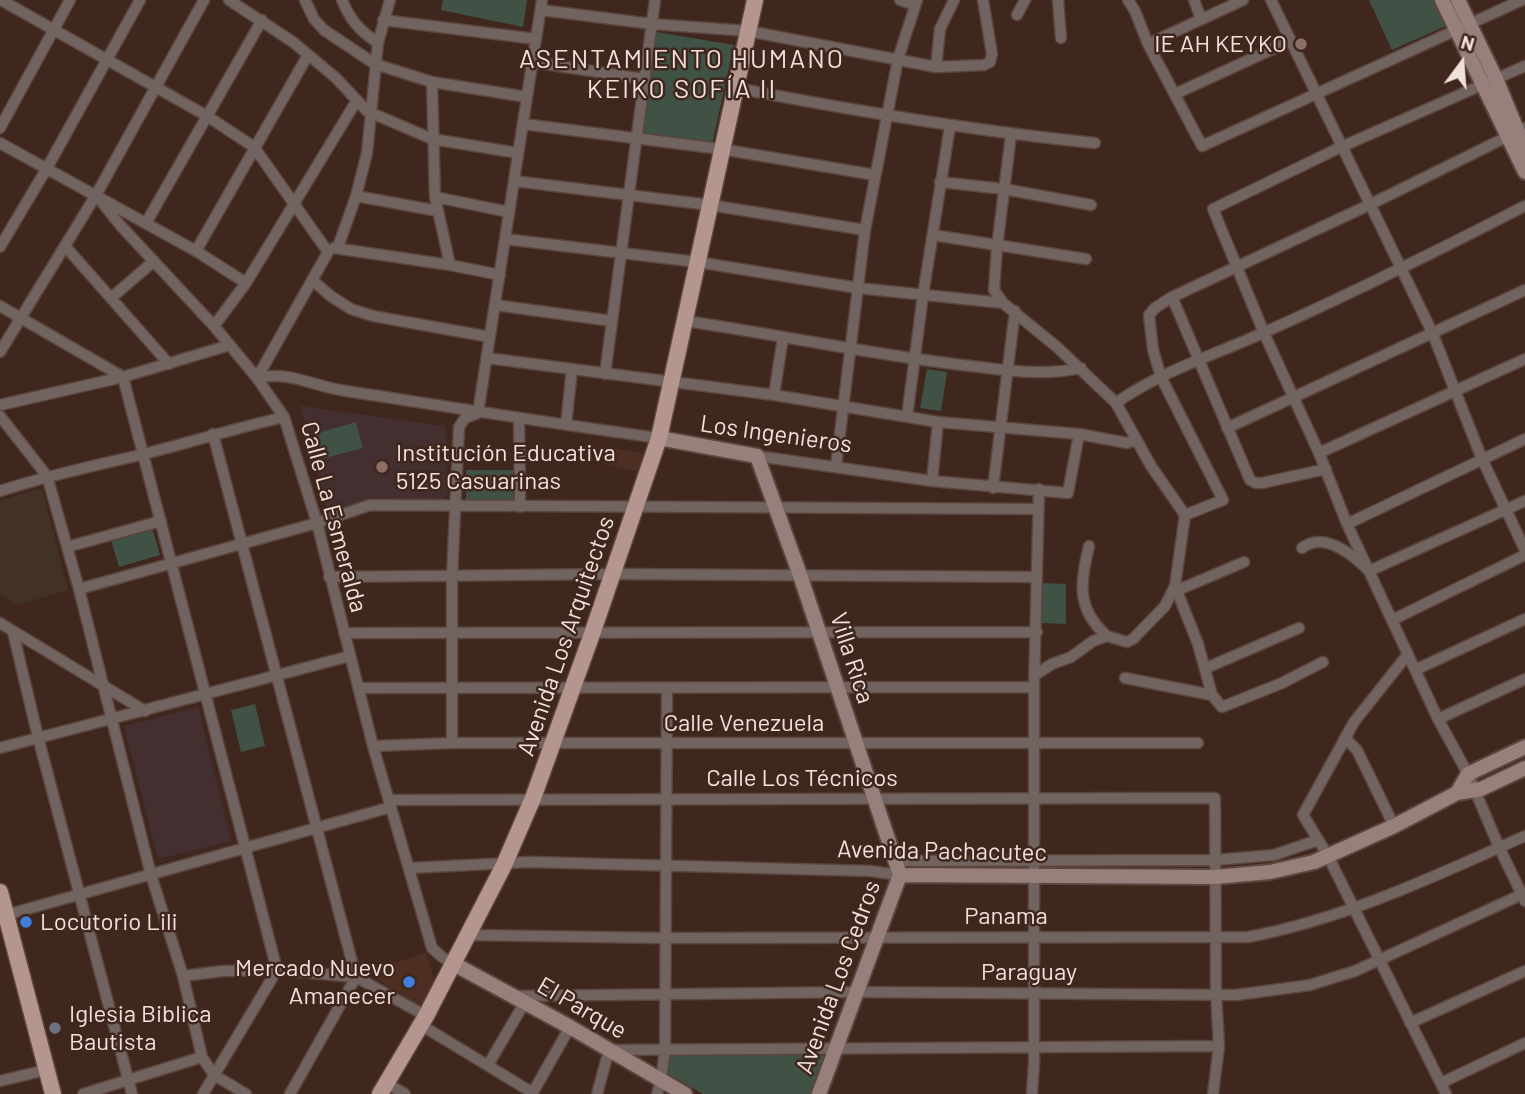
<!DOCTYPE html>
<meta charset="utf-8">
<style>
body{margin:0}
#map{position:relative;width:1525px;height:1094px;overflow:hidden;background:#3f271e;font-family:Barlow,sans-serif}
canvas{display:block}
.north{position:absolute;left:1427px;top:28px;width:70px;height:70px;-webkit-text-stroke:5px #3f271e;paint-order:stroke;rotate:16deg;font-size:19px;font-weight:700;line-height:28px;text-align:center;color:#f2e1db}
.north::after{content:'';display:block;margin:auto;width:24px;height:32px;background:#f2e1db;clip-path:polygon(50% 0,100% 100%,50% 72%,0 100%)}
</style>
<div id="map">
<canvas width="1525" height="1094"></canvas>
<div class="north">N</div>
</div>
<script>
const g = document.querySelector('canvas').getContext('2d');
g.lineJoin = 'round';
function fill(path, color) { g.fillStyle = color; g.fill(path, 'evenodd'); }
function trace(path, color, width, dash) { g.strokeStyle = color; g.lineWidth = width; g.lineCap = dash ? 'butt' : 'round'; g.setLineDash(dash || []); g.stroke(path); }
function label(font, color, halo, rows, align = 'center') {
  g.font = font + ' Barlow,sans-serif'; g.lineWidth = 5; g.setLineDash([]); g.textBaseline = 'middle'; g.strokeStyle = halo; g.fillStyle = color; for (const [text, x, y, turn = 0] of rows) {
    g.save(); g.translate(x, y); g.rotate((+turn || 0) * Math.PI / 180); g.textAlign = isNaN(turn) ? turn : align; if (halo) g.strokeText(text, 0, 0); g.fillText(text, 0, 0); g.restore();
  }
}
fill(new Path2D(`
 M603,446L645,454L641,472L603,464Z
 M426,953L436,985L423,1008L377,979L369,970Z`), '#4d2e22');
fill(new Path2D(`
 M300,406L444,426L446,429L448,495L442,501L370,500L331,511L327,510Z
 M198,707L231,841L158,859L124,726Z`), '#442f30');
fill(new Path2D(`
 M38,489L43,491L68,590L17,605L0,595V501Z`), '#423226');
fill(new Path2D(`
 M443,0H527L523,27L441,10Z
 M1369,0H1436L1448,25L1392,50Z
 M657,32L734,45L712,144L641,134Z
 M927,369L947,372L941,411L920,408Z
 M356,422L363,448L321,459L314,434Z
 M466,470H513V500H466Z
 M152,528L160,555L119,567L111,540Z
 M1042,583L1066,584V624L1041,623Z
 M255,704L265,746L241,752L231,710Z
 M670,1052H829L814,1094H703L667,1073Z`), '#405146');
const street = new Path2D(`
 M1,0L207,116L254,147L328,252
 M229,0L293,42L336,78L367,111L432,139L518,153
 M305,0L314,19L324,30L375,64L432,82L527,97
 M900,0L915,5
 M1058,0L1061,38
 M1128,0L1135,11L1148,44L1202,146L1522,0
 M1194,0L1201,19
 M1271,0L1432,332L1482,459L1525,550
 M541,10L652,24L748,31L936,67L984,65L990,62L992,54L983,0
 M1017,15L1025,0
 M383,20L536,39
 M378,43L390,0
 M1148,44L1243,0
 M532,62L644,79
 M1525,66L1341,147L1213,209L1264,333L1319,453L1347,524L1438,719L1468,774L1499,847L1525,901
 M936,67L940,29L954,0
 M432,82L435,197L450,265
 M736,88C855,111 974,131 1095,143
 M1175,94L1290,41
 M523,124L721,149L875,175
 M0,128L70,0
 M1011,135L997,247L994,290L1003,303L1057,347L1116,403C1161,371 1215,355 1265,332C1353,293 1439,250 1525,206
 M0,143L196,251L246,283
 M514,181L710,205L865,230
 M940,182L1004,189L1091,205
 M96,195L120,225L214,326L257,378L284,417L317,523L373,746L432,948L442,957L454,964
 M356,196L438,211
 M435,197L509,212
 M146,223L262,20
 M933,235L1086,259
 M505,239L697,262L858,288L1003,303
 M65,246L169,364
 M0,247L47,168L140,0
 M338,247L356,196L367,153L378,43C360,31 350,20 342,0
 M334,248L450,265L500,275
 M196,251L308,55
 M312,280L332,297L351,309L373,316L490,337
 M1172,297L1250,480L1256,483H1262L1326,469
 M111,298L154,261
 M495,305L612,321
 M0,306L123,377L277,970L203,1094
 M685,321C775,334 864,353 954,364C996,369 1039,377 1081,368
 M214,326L246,283L357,100
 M0,352L96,195L204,0
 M487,358L774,395L938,422L1079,434L1127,443L1137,440
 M605,374L655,0
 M257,378C288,370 315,387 346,391C450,407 554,424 659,438
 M257,378L328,252
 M774,395L783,337
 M0,405L123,377L230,345
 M478,413L542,0
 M0,416L47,476L79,589L151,875L183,976L202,1057L214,1075L246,1094
 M907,417L923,295L950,126
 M519,419L520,507
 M566,425L572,369
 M1227,428L1525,290
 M213,434L356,977
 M1319,453L1525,359
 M757,456L932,481L1068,493L1079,434
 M836,466L865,230L898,59L917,0
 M932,481L938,422
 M993,488L1015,311
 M0,491C46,476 93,466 140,455C188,443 236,428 284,417
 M1185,515L1223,500L1161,377L1153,350L1149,315L1155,308L1172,297L1369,205L1525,128
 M1347,524L1525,439
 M1089,546C1080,582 1076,609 1107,636
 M67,547L161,521
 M1302,548C1324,531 1353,555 1369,571L1525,501
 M329,577L612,574L1036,577
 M1175,586L1198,644L1212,695L1222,707L1282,683L1323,662
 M79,589L317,523L370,505L1038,509
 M1178,590L1244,562
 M1392,620L1525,555
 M0,623L145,711
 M13,632L38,737L132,1094
 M344,633L1037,632
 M1408,654L1354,722L1303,815L1328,856L1446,1094
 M1206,668L1299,628
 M1415,670L1525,619
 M1035,675L1052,664L1071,657L1093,641L1107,636L1127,642L1133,639L1165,606L1175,586L1185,515L1151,466L1116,403
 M1125,678L1212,695
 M359,688L1034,687
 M1438,719L1525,679
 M1345,738L1357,750L1394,826
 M452,743V576L459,427L465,418L476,414
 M373,746L452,743H1198
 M0,748L350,656
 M389,800L1215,798L1216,994L1219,1046L1213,1094
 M895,861L1215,860L1274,855L1318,840
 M409,868L530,862L870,871L900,875
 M6,915L391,807
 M468,935L664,938L1248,937C1345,919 1435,876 1525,836
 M183,976L223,971L277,970L356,977L426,1016
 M516,996L855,992L1236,995L1310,985L1355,971L1525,893
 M1410,1023L1525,971
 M421,1025L533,1093
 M488,1065L525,1002
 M0,1081L46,1070
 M386,1083L405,1094
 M1441,1083L1525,1043
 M83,1094L202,1057
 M290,1094L356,977
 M532,1094L570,1027
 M597,1094L609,1050L1219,1046
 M657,1094L661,1080L665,1049L667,688
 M1032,1094L1034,1063V687L1039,489`);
const secondary = new Path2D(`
 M1442,0L1525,172
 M1458,0L1496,79L1525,149
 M659,438L757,456L800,575L900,875
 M1457,793L1468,774L1525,747
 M900,875L1215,877L1270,872L1314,862L1394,826L1457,793L1481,789L1525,768
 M454,964L570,1027L685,1094
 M819,1094L900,875`);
const primary = new Path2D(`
 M0,892L53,1094
 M380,1094L426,1016L504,865L533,798L592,634L659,438L755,0`);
trace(street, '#5c453c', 13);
trace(secondary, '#5c453c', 18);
trace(primary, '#5c453c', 19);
trace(street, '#71635f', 10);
trace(secondary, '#97807b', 14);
trace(primary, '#b4968f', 16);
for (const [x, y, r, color] of [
 [1301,44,7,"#8d6e63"],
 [382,467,7,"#8d6e63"],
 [26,922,7,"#3f7fe0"],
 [409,982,7,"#3f7fe0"],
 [55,1028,7,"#6b7280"]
]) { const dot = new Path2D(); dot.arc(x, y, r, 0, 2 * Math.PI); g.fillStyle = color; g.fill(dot); trace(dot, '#3f271e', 2.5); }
label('24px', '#f2e1db', '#3f271e', [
 ["IE AH KEYKO",1287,44,"right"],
 ["Institución Educativa",396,453],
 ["5125 Casuarinas",396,481],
 ["Locutorio Lili",40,922],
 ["Mercado Nuevo",395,968,"right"],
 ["Amanecer",395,996,"right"],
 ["Iglesia Biblica",69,1014],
 ["Bautista",69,1042]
], 'left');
label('24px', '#f2e1db', '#3f271e', [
 ["Los Ingenieros",776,434,8],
 ["Calle La Esmeralda",334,517,75],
 ["Avenida Los Arquitectos",566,636,-71],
 ["Villa Rica",852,658,72],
 ["Calle Venezuela",744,723],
 ["Calle Los Técnicos",802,778],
 ["Avenida Pachacutec",942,851,1],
 ["Panama",1006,916],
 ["Paraguay",1029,972],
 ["Avenida Los Cedros",838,977,-70],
 ["El Parque",582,1008,30]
]);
g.letterSpacing = '2px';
label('26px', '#f2e1db', '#3f271e', [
 ["ASENTAMIENTO HUMANO",682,59],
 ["KEIKO SOFÍA II",682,89]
]);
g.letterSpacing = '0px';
</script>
